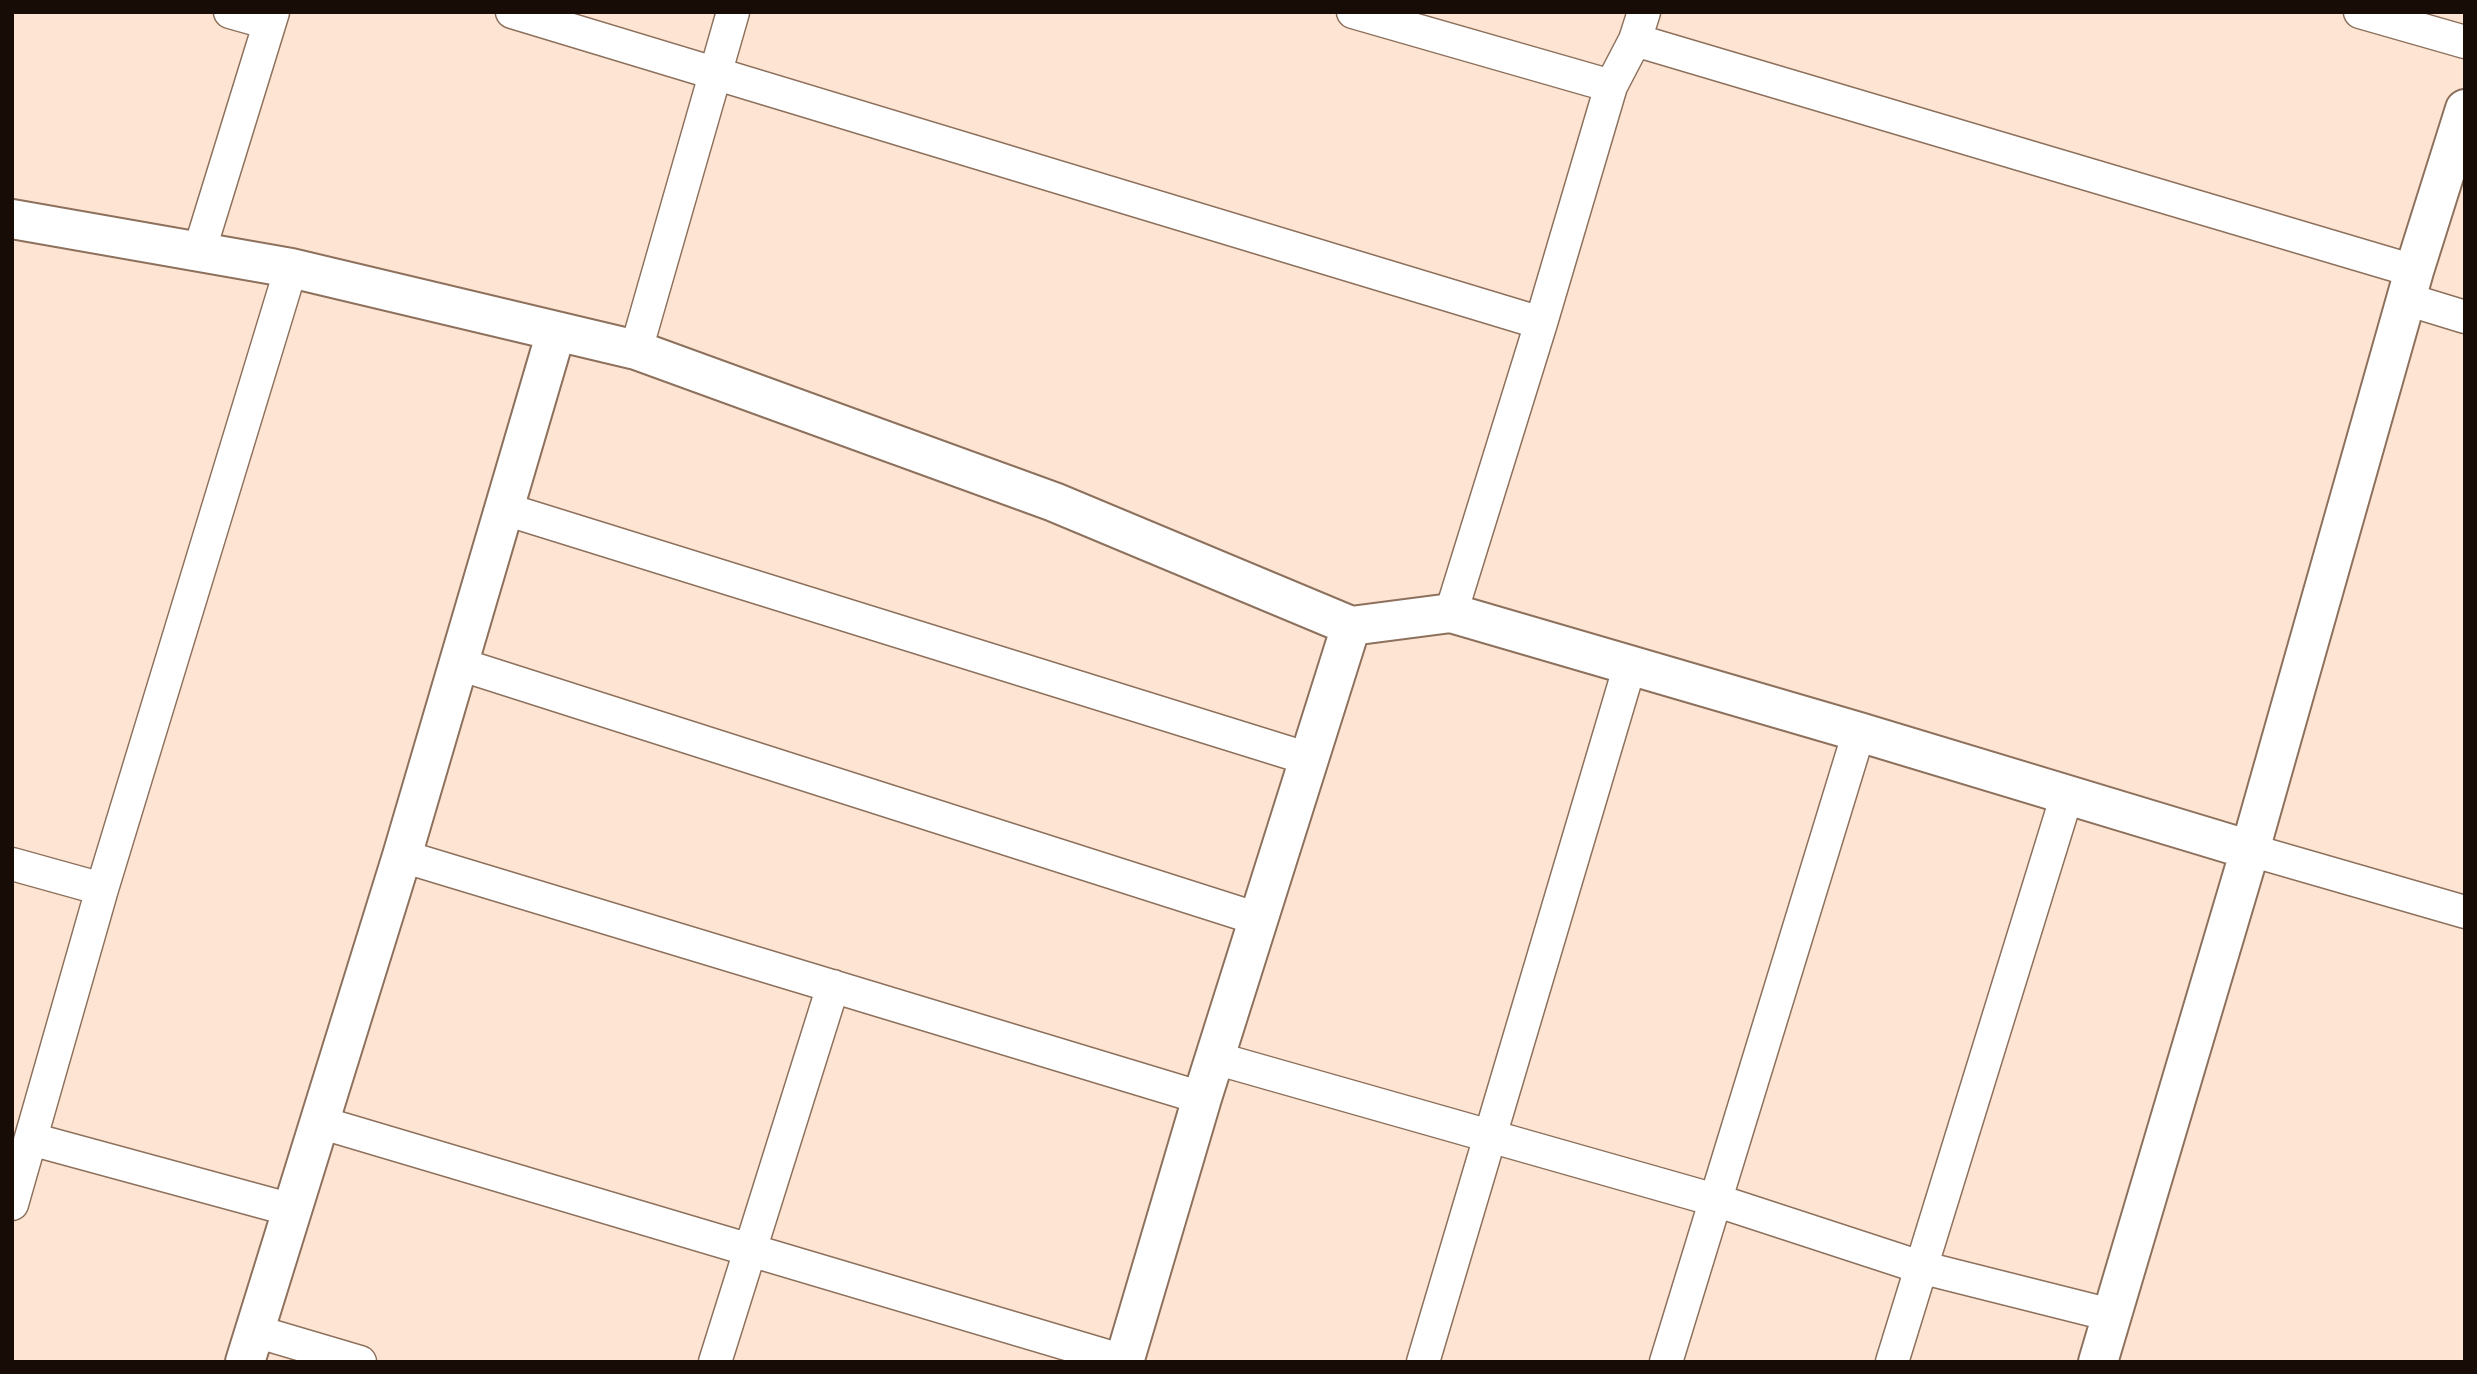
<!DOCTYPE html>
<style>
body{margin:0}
#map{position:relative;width:2477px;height:1374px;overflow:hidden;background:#fee5d3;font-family:"Exo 2",sans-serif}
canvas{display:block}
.frame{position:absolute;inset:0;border:14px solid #170d06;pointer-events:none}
</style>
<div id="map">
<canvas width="2477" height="1374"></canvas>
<div class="frame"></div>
</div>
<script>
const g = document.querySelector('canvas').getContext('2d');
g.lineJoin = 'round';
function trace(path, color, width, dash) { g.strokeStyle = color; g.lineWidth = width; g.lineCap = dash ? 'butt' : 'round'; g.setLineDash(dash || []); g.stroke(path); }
const street = new Path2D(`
 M230,12L269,23
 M512,12L1541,323
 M1353,12L1611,86
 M2360,12L2465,42
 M1635,40L2414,271
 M199,252L273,12
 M2406,299L2465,317
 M636,350L733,12
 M505,509L1309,759
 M1451,613L1541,323L1611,86L1635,40L1644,12
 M459,664L1258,919
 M2250,850L2465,912
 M402,856L1202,1098
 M12,864L102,889
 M1215,1058L1715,1200L1920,1267L2111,1315
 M319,1122L1124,1361
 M31,1139L292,1210
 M12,1204L102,889L291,268
 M255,1331L360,1362
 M715,1362L833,986
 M1423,1362L1630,665
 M1666,1362L1859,732
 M1892,1362L2067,795`);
const secondary = new Path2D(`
 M12,219L291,268L636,350L1054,502L1351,626L1451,613L1859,732L2250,850
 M245,1362L402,856L556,332
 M1124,1362L1202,1098L1351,626
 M2098,1362L2250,850L2414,271L2465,109`);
trace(street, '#8d715d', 35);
trace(secondary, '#8d715d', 42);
trace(street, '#fff', 32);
trace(secondary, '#fff', 38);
</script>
